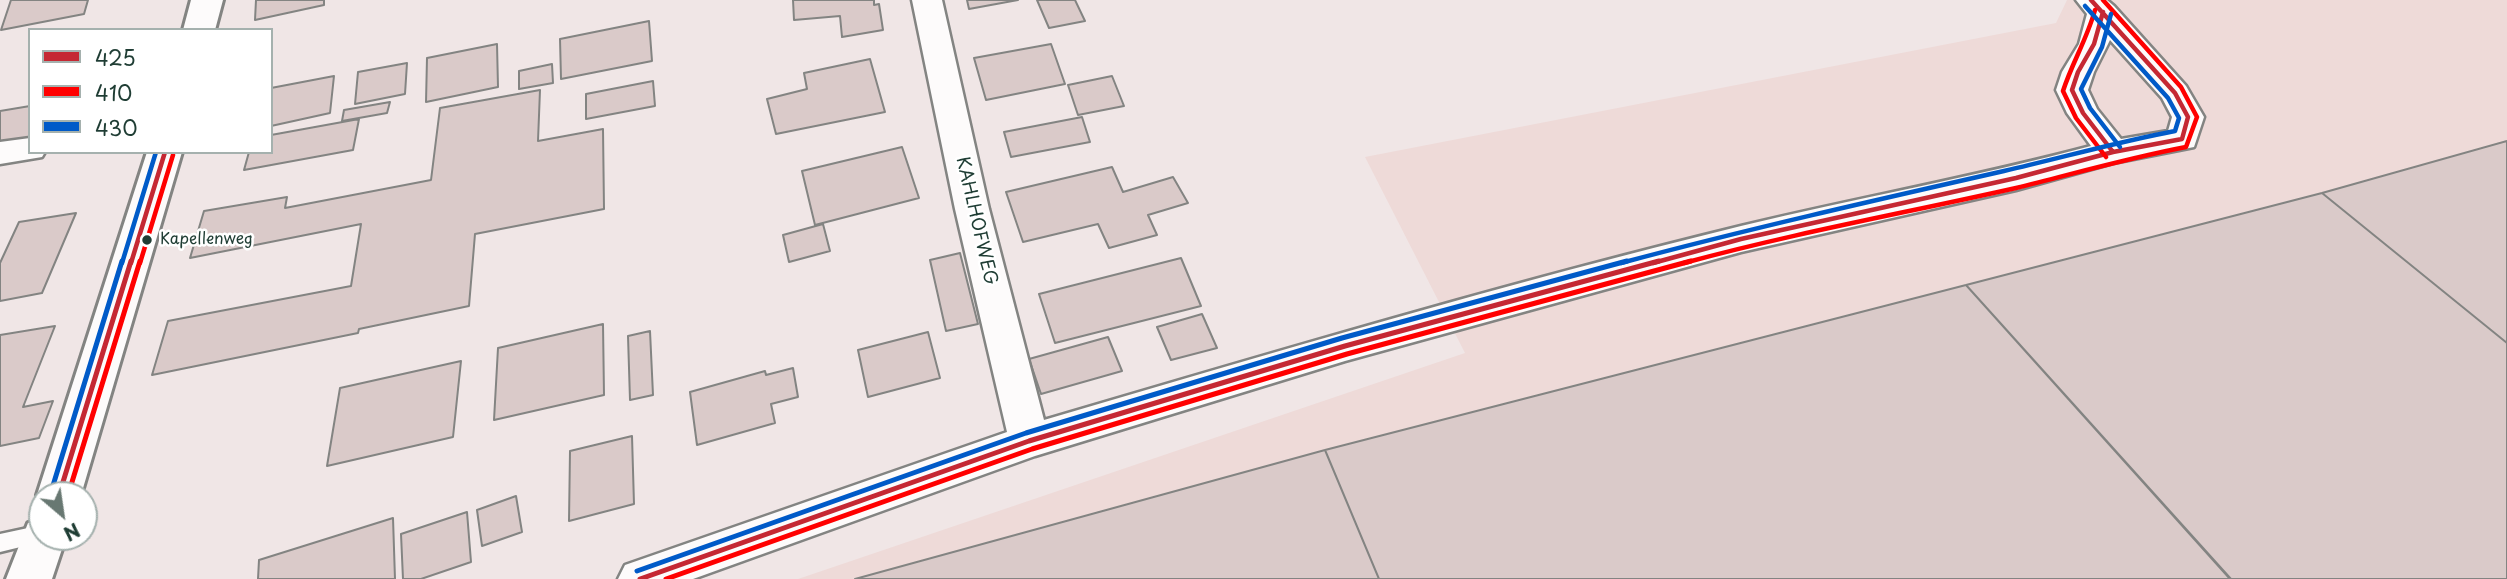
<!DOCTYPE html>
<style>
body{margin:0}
#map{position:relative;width:2507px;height:579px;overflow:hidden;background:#f0e6e6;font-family:"Playpen Sans",sans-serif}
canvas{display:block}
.legend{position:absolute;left:28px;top:28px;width:245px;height:126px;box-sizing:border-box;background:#fff;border:2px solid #a5b1ae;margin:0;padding:9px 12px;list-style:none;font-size:21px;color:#1f3d34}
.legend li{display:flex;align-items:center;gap:14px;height:35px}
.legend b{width:35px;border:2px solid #a5b1ae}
.north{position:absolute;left:28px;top:481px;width:70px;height:70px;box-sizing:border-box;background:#fff;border:2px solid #a5b1ae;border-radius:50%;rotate:151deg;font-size:19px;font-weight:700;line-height:28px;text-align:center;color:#1f3d34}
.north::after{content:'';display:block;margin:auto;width:24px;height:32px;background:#687872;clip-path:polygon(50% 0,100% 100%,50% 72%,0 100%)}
</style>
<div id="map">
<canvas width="2507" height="579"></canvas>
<ul class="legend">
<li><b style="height:9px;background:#c52833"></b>425</li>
<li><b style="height:9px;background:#f00"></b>410</li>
<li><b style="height:9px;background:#005ac8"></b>430</li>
</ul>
<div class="north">N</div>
</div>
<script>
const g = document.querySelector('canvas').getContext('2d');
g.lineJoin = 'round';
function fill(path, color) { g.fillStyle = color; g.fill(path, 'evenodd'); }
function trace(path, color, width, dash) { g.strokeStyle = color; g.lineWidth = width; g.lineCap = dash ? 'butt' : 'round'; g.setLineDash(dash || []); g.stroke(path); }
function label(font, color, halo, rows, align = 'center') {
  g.font = font + ' "Playpen Sans",sans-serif'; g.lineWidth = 5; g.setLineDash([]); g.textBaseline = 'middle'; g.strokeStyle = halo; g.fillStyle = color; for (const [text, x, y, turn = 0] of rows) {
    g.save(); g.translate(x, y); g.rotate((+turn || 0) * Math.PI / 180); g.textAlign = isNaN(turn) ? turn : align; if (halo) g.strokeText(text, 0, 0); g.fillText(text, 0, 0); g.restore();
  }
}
fill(new Path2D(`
 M2067,0H2507V579H798L1465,353L1365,157L2056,23Z`), '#eedad8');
const building = new Path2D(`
 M11,0H88L84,14L1,30Z
 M256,0H324V5L255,20Z
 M793,0H874V5L879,4L883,30L842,37L840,16L794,20Z
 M967,0H1018L969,9Z
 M1037,0H1075L1085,21L1049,28Z
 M649,21L652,61L561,79L560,39Z
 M497,44L498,87L426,102L427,58Z
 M1051,44L1065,84L986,100L974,58Z
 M870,59L885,112L776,134L767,99L807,89L804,73Z
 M407,63L405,94L355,104L358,72Z
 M552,64L553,83L519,89V71Z
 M334,76L330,113L271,126V88Z
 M1112,76L1124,106L1078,115L1068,85Z
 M653,81L655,106L586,119V94Z
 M540,90L538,141L603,129L604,209L475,234L469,306L359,329L358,333L152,375L168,321L351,286L361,224L190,258L204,211L287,197L285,208L431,180L440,108Z
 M390,102L387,113L342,121L344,110Z
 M30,106V143L0,148V111Z
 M1082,117L1090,142L1011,157L1004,132Z
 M359,119L353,150L244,170L249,152H271V135Z
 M2507,141V343L2322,193Z
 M902,147L919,198L815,225L802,171Z
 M1112,167L1123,192L1173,177L1188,203L1148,215L1157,235L1109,248L1098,224L1023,242L1006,192Z
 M2322,193L2507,343V579H2231L1966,285Z
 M76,213L42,293L0,301V263L19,222Z
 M823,224L830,251L789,262L783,235Z
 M960,253L978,324L946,331L930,260Z
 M1181,258L1201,306L1055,343L1039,294Z
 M1966,285L2230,579H1379L1325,450Z
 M1202,314L1217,348L1171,360L1157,327Z
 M603,324L604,395L494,420L498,348Z
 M55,326L23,407L53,401L39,438L0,446V335Z
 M650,331L653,395L630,400L628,336Z
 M928,332L940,378L868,397L858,350Z
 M1108,337L1122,371L1041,394L1029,359Z
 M461,361L453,437L327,466L340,388Z
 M793,368L798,397L771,404L775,423L697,445L690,392L765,371L766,375Z
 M632,436L634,504L569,521L570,451Z
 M1325,450L1379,579H855Z
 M516,496L522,532L482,546L477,510Z
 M467,512L471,562L421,579H403L401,534Z
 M393,518L395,579H258L259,560Z`);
fill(building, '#dacac9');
trace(building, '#838482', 2);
const lane = new Path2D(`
 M42,525V537H51L49,540L0,552V534Z`);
const street = new Path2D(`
 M912,0H942L989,209L1044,420C1275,352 1507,283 1741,226C1857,198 1975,177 2091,146L2067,113L2056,90L2062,72L2079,44L2087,14L2076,0H2107L2114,6L2186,86L2204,117L2194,147L2113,163L2016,190L1741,252L1345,361L1035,456L693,579H618L625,565L1007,432L955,209ZM2110,40L2162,98L2172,117L2168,131L2121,139L2097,109L2088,90L2094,72Z
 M30,138V152H45L42,157L0,164V142Z`);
const secondary = new Path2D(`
 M191,0H223L215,30H183Z
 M147,152H182L81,495H42V505L37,495Z
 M42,518V537H66L52,579H6L28,523Z`);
trace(lane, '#838482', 5);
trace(street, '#838482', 5);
trace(secondary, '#838482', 6);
fill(lane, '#fdfbfb');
fill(street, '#fdfbfb');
fill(secondary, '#fdfbfb');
trace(new Path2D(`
 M2103,12L2094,44L2078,72L2072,90L2083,113L2113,152
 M131,263L165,152
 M1653,263L1741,239L2016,178L2113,152L2182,139L2188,117L2175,93L2091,0`), '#c52833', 4.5);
trace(new Path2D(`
 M59,495L131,261
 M640,579L1029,441L1345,346L1659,261`), '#c52833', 5);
trace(new Path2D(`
 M2095,10C2087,39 2072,63 2063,91L2076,118L2106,157
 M140,263L173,155
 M1684,263C1794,233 1905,213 2016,188C2073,174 2128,158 2186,147L2197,117L2181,87L2103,0`), '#f00', 4.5);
trace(new Path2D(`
 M68,495L140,261
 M666,579L1032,449L1347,354L1691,261`), '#f00', 5);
trace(new Path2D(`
 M2111,14L2102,47L2081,89L2090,108L2120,147
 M122,263L156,152
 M1621,263C1748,229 1876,200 2004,171C2061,158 2117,142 2175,131L2179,118L2168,98L2085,6`), '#005ac8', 4.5);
trace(new Path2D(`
 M51,492L122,261
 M637,571L1026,433L1342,338L1627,261`), '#005ac8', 5);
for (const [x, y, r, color] of [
 [147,240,6,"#1f3d34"]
]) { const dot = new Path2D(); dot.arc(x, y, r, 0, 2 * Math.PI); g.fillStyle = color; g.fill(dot); trace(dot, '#fff', 2.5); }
label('16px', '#1f3d34', '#fff', [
 ["Kapellenweg",160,240]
], 'left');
label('18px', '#1f3d34', '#fff', [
 ["KAHLHOFWEG",976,221,77]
]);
</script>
